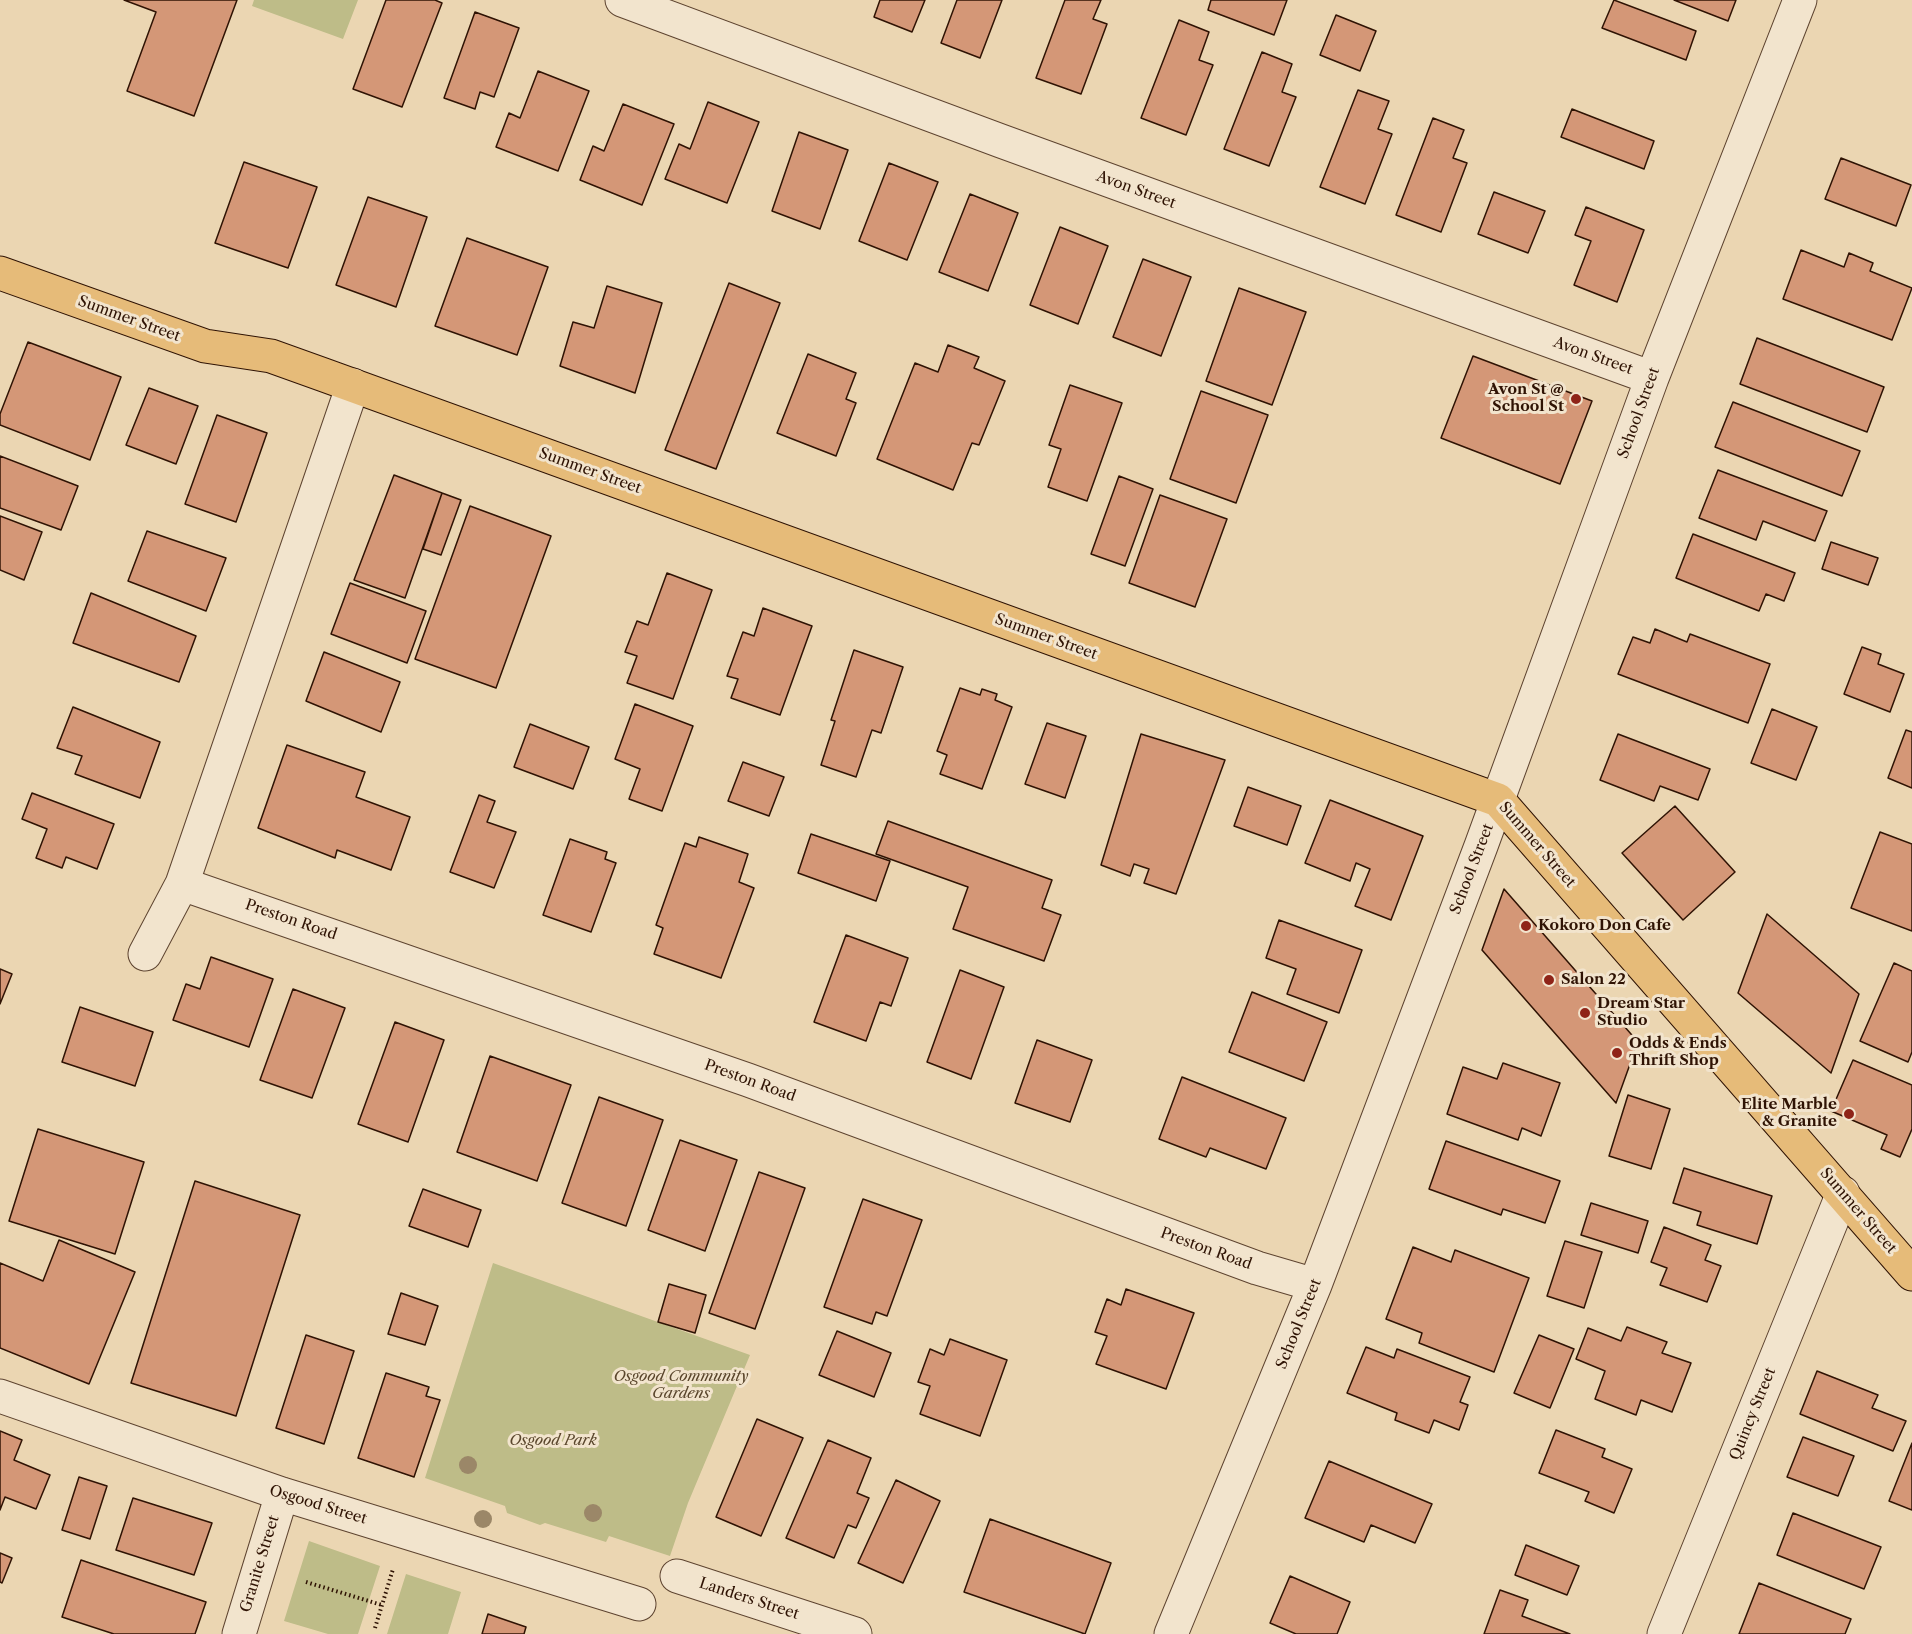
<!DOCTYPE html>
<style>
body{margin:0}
canvas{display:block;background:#ebd6b2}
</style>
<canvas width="1912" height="1634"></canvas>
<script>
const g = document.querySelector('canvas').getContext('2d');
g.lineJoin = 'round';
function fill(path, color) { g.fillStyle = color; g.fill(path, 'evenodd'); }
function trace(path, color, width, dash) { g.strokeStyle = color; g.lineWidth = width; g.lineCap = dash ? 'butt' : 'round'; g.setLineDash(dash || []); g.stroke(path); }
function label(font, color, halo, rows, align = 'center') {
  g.font = font + ' "Libre Caslon Text",serif'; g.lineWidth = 6; g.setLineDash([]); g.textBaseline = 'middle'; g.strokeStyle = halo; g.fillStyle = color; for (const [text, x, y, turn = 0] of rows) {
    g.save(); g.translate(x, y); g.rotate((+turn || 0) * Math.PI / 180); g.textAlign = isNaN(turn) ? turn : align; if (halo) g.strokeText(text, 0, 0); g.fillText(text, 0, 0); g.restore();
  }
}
fill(new Path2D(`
 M254,0H358L343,39L252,6Z
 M493,1263L750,1355L688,1503L670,1556L609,1536L606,1542L545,1523L540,1525L507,1513L505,1506L425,1478Z
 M309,1541L380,1566L358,1634H328L284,1621Z
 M406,1574L461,1592L448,1634H387Z`), '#bebc88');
const building = new Path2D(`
 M124,0H237L194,116L127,91L156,12Z
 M386,0H435L442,3L402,107L353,89Z
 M880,0H925L912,32L874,17Z
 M957,0H1002L980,58L941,43Z
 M1065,0H1101L1093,19L1107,24L1081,94L1036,78Z
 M1211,0H1287L1274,35L1208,10Z
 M1614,0L1696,31L1686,60L1602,28Z
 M1674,0H1736L1728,21Z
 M475,12L519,28L494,97L480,92L475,109L444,98Z
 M1336,15L1376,31L1360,71L1320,55Z
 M1179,20L1209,32L1199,60L1213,65L1186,135L1141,118Z
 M1262,52L1292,64L1282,92L1296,97L1269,166L1224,149Z
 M538,71L589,91L558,171L496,147L509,113L520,118Z
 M1358,90L1389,101L1378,129L1392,134L1365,204L1320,187Z
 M708,102L759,122L727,203L665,179L679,144L690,149Z
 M623,104L674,124L642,205L580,180L593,146L604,151Z
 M1572,109L1654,141L1644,169L1561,137Z
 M1433,118L1464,130L1453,158L1467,163L1441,232L1396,215Z
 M799,132L848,150L820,229L772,211Z
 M1841,158L1911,185L1896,226L1825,199Z
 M244,162L317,187L288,268L215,243Z
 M889,163L938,182L907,260L859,241Z
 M1494,192L1545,211L1528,253L1478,234Z
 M970,194L1018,213L988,291L939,272Z
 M368,197L427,217L396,307L336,285Z
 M1586,207L1644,230L1617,302L1574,285L1591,241L1575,235Z
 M1060,227L1108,246L1078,324L1030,305Z
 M467,238L548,267L517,355L435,326Z
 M1801,250L1844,267L1849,253L1873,263L1870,271L1912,288L1892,340L1783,299Z
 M1143,259L1191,277L1161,356L1113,337Z
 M729,283L780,303L716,469L665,450Z
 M607,286L662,303L635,393L560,366L573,322L594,328Z
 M1239,288L1306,312L1272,405L1206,381Z
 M1757,338L1884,387L1867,432L1740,384Z
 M28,342L121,377L90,460L0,425V414Z
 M948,345L979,357L974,368L1005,381L979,445L972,443L953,490L877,459L915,363L938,372Z
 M808,354L856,373L846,399L856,403L836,456L777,433Z
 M1473,356L1592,401L1560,484L1441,438Z
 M1070,385L1122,403L1087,501L1048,487L1061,449L1049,445Z
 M149,388L198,406L176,464L126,445Z
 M1201,391L1268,415L1236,503L1170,479Z
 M1733,402L1860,451L1842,496L1715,447Z
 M217,415L267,433L236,522L185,504Z
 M0,456L78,486L61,530L0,508Z
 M1718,470L1827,511L1815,541L1763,521L1756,540L1699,518Z
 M394,475L442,493L405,598L354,580Z
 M1119,476L1153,489L1125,566L1091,554Z
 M442,493L461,500L441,555L423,549Z
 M1160,495L1227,519L1195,607L1129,583Z
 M470,506L551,536L496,688L415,659Z
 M0,516L42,532L24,580L0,570Z
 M147,531L226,558L206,611L128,581Z
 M1693,534L1795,573L1784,601L1766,594L1759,611L1676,578Z
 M1831,542L1878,558L1868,585L1822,569Z
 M667,573L712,590L673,699L627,683L637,656L625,652L637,621L648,625Z
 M350,583L426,611L407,663L331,634Z
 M91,593L196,636L179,682L73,643Z
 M763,608L812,626L780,715L731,698L738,679L727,676L743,632L754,636Z
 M1655,629L1687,642L1690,634L1770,664L1748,723L1618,674L1633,637L1650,643Z
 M1862,647L1881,654L1878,664L1904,674L1890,712L1844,694Z
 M854,650L903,667L881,733L872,730L856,777L821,765L835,721L831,720Z
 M324,652L400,682L381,732L306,701Z
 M960,688L980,695L982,689L997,694L995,700L1012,707L982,789L940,774L947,755L937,751Z
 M635,704L693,726L662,811L629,799L640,769L615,759Z
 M73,707L160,742L140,798L75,774L82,756L57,748Z
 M1772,709L1817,727L1796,780L1751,763Z
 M1047,723L1086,736L1065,798L1025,784Z
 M530,724L589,747L573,789L514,767Z
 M1906,730L1912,732V788L1888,778Z
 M1141,734L1225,760L1176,894L1144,883L1149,869L1134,864L1130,876L1101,865Z
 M1618,734L1710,769L1698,800L1660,786L1654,801L1600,780Z
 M287,745L365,772L356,797L410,817L391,870L337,850L335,858L258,828Z
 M743,762L784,777L769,816L728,801Z
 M1248,787L1301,806L1287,845L1234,826Z
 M32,793L114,824L97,869L66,857L62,868L36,858L47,829L22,819Z
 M479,795L495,801L487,822L516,832L494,888L450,872Z
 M1330,800L1423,836L1391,920L1355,906L1370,869L1356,863L1350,881L1305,863Z
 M1675,806L1735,872L1683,920L1622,853Z
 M888,821L1052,880L1042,908L1061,915L1044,961L953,929L968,887L876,854Z
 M1880,832L1912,844V931L1851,908Z
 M811,834L890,861L876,901L798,873Z
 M699,837L748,854L739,882L754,888L721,978L654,954L663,928L656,925L685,843L696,847Z
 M570,839L607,852L605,859L616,863L591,932L543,915Z
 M1504,889L1638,1042L1616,1103L1482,950Z
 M1767,914L1859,994L1831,1073L1738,993Z
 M1279,920L1362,950L1339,1013L1287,994L1296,969L1266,958Z
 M846,935L908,958L891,1006L880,1002L866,1041L814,1022Z
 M211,957L273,979L249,1047L173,1020L186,984L200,989Z
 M1894,963L1912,971V1052L1908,1062L1860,1041Z
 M0,969L12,974L0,1004Z
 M960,970L1004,987L971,1079L927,1062Z
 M293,989L345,1008L312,1098L260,1080Z
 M1252,992L1327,1022L1304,1081L1229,1052Z
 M80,1007L153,1032L135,1086L62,1062Z
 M395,1022L444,1040L408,1142L358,1124Z
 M1037,1040L1092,1060L1070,1122L1015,1103Z
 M490,1056L571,1085L537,1181L457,1152Z
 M1853,1060L1912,1085V1129L1900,1157L1881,1149L1887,1135L1831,1111Z
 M1503,1063L1560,1083L1541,1136L1522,1128L1518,1140L1447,1114L1463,1067L1497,1079Z
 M1182,1077L1286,1118L1266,1169L1210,1148L1206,1157L1159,1139Z
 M1628,1095L1670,1109L1651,1169L1609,1156Z
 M599,1097L663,1120L626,1226L562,1203Z
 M38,1129L144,1162L115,1254L9,1221Z
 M680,1140L737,1160L705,1251L648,1230Z
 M1446,1141L1560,1181L1545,1223L1503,1209L1501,1215L1429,1189Z
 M1684,1168L1772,1196L1757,1244L1697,1225L1701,1212L1673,1203Z
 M759,1172L805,1188L755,1329L709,1313Z
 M195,1181L300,1215L236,1416L131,1383Z
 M423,1189L481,1210L468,1247L409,1226Z
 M863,1199L922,1220L887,1316L876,1312L872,1324L824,1307Z
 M1591,1203L1648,1221L1638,1253L1581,1235Z
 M1664,1227L1711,1245L1705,1260L1721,1266L1707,1302L1660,1285L1667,1268L1651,1262Z
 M59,1240L135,1272L89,1384L0,1348V1263L43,1281Z
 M1565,1241L1602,1252L1584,1308L1547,1296Z
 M1413,1247L1451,1262L1455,1250L1529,1278L1494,1372L1419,1343L1422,1333L1386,1319Z
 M669,1284L706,1295L695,1333L658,1322Z
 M1126,1289L1194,1313L1166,1389L1096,1364L1107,1336L1095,1332L1107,1299L1121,1305Z
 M401,1293L438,1306L425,1345L388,1334Z
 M1627,1327L1667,1342L1662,1353L1691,1363L1672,1412L1641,1400L1636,1415L1595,1399L1605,1371L1576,1359L1588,1328L1621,1341Z
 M837,1331L891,1353L874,1397L819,1375Z
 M306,1335L354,1351L324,1444L276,1428Z
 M1539,1335L1574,1349L1550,1408L1514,1393Z
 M950,1339L1007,1360L980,1436L920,1414L930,1386L918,1382L930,1349L944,1355Z
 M1366,1347L1394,1358L1397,1349L1470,1377L1460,1402L1468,1405L1459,1430L1434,1420L1429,1433L1395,1420L1397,1413L1347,1393Z
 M1817,1371L1878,1395L1872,1408L1906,1421L1893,1451L1800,1414Z
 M386,1373L429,1387L426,1396L440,1400L414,1477L358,1458Z
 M757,1419L803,1438L761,1536L716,1517Z
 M1556,1430L1605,1449L1602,1457L1632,1469L1614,1513L1585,1501L1589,1492L1539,1473Z
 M0,1431L22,1440L14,1460L50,1475L36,1509L5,1497L0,1510Z
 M1803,1437L1854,1456L1838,1496L1787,1477Z
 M828,1440L871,1458L857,1493L869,1498L856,1528L848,1525L834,1558L786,1538Z
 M1912,1443V1510L1889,1501Z
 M1329,1461L1432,1504L1415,1543L1371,1525L1364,1542L1305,1518Z
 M79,1477L107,1486L90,1539L62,1530Z
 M896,1480L940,1501L903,1583L858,1563Z
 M133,1498L212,1523L194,1575L116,1550Z
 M1793,1513L1881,1547L1864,1589L1777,1555Z
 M990,1519L1111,1563L1085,1634L964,1592Z
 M1526,1545L1579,1566L1567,1595L1515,1575Z
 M0,1553L12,1558L2,1583L0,1582Z
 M81,1560L206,1602L195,1634H114L62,1617Z
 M1290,1576L1350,1602L1337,1634H1296L1270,1623Z
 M1759,1583L1851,1619L1845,1634H1739Z
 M1500,1590L1528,1600L1522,1616L1570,1634H1484Z
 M488,1614L526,1627L524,1634H482Z`);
fill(building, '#d49777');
trace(building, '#2f1304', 1.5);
const minor = new Path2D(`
 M622,0L1001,141L1652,378
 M353,385L182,884L748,1080L1257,1268L1315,1285
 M145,954L182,884
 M0,1396L282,1494L639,1604
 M677,1576L855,1634
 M239,1634L282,1494
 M1171,1634L1315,1285L1481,846L1652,378L1800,0
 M1664,1634L1843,1193`);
const major = new Path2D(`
 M0,273L205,346L271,356L324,375L1498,800L1912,1274`);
trace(minor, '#5e4430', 35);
trace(major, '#2f1304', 35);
trace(new Path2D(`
 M306,1582L382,1605
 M375,1628L393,1569`), '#2f1304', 4, [1.5, 3]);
trace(minor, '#f2e4cd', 33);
trace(major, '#e6bb79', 33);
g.fillStyle = '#9b8768';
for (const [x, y] of [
 [468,1465],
 [593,1513],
 [483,1519]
]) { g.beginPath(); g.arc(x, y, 9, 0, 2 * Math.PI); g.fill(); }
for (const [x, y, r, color] of [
 [1576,399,6,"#8f2418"],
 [1526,926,6,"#8f2418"],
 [1549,980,6,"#8f2418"],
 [1585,1013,6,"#8f2418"],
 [1617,1053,6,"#8f2418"],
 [1849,1114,6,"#8f2418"]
]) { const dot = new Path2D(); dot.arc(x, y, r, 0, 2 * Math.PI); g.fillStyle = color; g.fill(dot); trace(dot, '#f2e4cd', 2); }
label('15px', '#2f1304', '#f2e4cd', [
 ["Avon Street",1136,190,20],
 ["Summer Street",129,319,20],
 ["Avon Street",1593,356,20],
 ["School Street",1639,413,-70],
 ["Summer Street",590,471,20],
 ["Summer Street",1046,637,20],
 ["Summer Street",1537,845,49],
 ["School Street",1472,869,-69],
 ["Preston Road",291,920,19],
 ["Preston Road",750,1081,20],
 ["Summer Street",1858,1211,49],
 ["Preston Road",1206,1249,20],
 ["School Street",1299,1324,-68],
 ["Quincy Street",1753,1414,-68],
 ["Osgood Street",318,1505,17],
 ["Granite Street",260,1564,-73],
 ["Landers Street",749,1599,18]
]);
label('bold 15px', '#2f1304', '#f2e4cd', [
 ["Avon St @",1564,390,"right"],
 ["School St",1564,407,"right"],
 ["Kokoro Don Cafe",1538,926],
 ["Salon 22",1561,980],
 ["Dream Star",1597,1004],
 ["Studio",1597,1021],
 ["Odds & Ends",1629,1044],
 ["Thrift Shop",1629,1061],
 ["Elite Marble",1837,1105,"right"],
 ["& Granite",1837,1122,"right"]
], 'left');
label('italic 15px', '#5a462c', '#f2e4cd', [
 ["Osgood Community",681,1377],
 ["Gardens",681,1394],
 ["Osgood Park",553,1441]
]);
</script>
